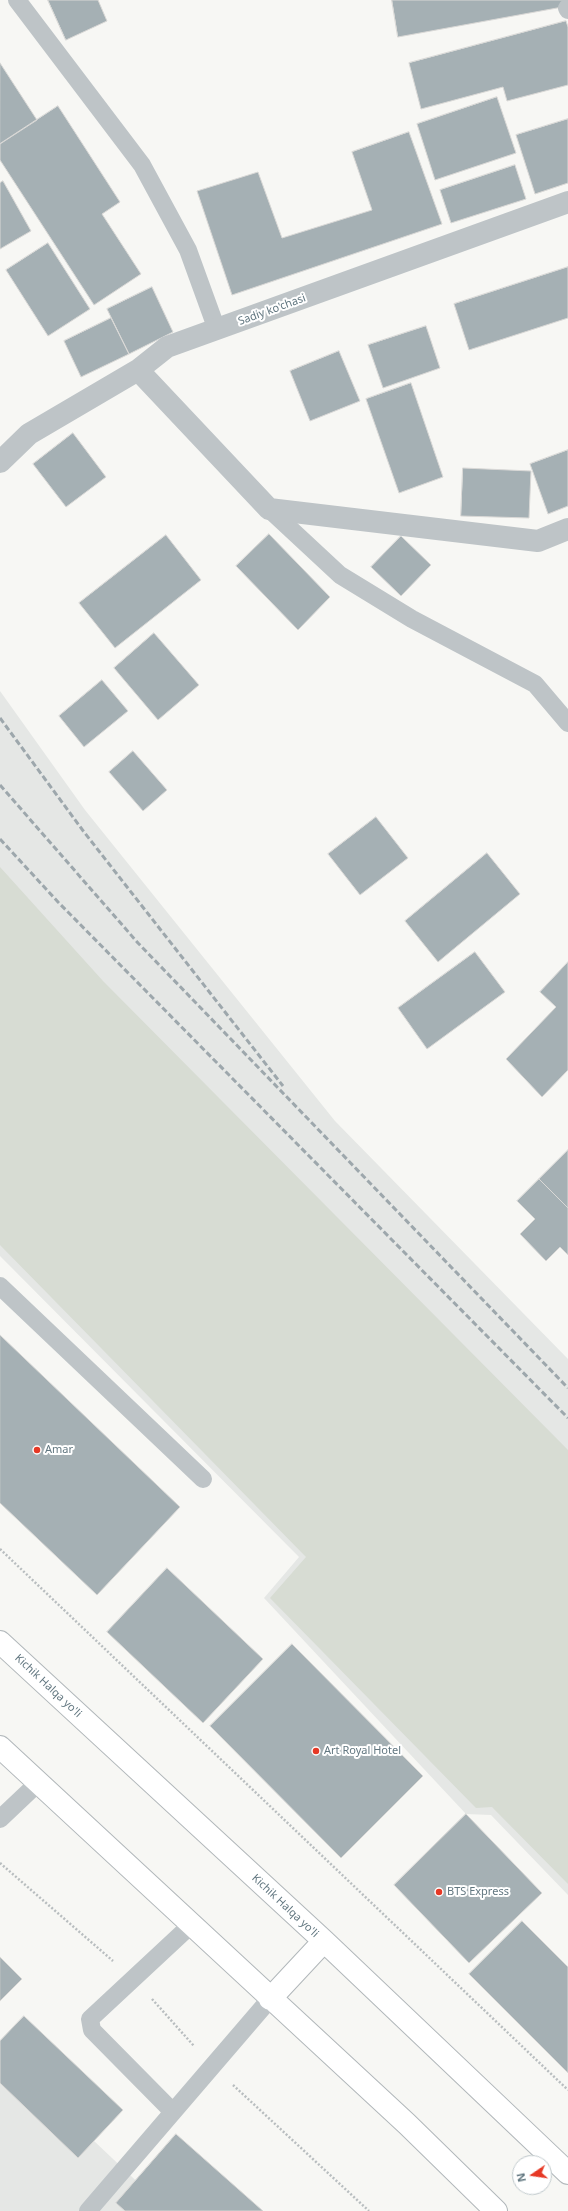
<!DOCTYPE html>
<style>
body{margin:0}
#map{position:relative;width:568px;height:2211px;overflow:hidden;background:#f7f7f4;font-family:"Noto Sans",sans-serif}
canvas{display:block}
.north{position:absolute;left:512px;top:2155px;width:40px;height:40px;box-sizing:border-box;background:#fff;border:1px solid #c0c9cc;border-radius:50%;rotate:257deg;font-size:11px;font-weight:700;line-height:16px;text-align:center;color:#627780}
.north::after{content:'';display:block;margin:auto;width:14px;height:18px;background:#e63825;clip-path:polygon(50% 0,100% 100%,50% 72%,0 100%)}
</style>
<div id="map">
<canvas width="568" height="2211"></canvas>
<div class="north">N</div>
</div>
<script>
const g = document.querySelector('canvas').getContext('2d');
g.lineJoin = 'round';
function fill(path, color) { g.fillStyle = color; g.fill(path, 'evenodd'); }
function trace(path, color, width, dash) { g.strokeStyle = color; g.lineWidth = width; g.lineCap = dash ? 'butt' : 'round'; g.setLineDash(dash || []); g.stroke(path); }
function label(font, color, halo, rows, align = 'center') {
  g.font = font + ' "Noto Sans",sans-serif'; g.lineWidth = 4; g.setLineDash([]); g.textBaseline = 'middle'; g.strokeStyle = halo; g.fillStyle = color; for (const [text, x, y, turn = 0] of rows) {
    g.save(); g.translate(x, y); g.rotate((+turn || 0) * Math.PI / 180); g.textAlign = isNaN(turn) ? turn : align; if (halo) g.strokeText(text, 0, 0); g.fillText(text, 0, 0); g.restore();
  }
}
fill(new Path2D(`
 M0,691L85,810L335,1121L568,1359V1895L491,1815L466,1814L264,1598L299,1557L0,1256Z
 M0,2052L168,2211H0Z`), '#e5e7e5');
fill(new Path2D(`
 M0,867L103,981L568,1450V1884L492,1807L476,1808L270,1598L306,1557L0,1245Z`), '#d7dcd3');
const building = new Path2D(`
 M48,0H98L107,21L66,40Z
 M392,0H568V6L398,37Z
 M566,21L568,27V85L507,101L503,87L421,109L409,63Z
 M0,63L37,120L0,144Z
 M497,97L516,153L435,180L417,124Z
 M58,106L120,202L102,214L141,274L94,305L0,160V144Z
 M568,119V183L535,194L516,135Z
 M409,132L442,224L232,295L197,191L258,172L282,238L372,210L352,152Z
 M515,165L526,199L451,223L440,190Z
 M3,181L31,231L0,249V183Z
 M48,243L90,309L48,336L6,270Z
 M568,267V318L469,350L454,304Z
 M152,287L173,332L129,354L107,309Z
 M111,318L129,354L81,377L64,341Z
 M426,326L440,368L383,388L368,345Z
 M339,351L360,401L310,421L290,371Z
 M411,383L443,477L399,493L366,399Z
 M73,433L106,477L66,507L33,464Z
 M568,450V506L548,514L530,464Z
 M463,468L531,471L529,518L461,516Z
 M269,534L330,597L298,630L236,566Z
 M166,535L201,580L115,648L79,603Z
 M401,536L431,565L401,596L371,567Z
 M154,633L199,685L158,720L114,668Z
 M102,680L128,711L84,747L59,716Z
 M133,751L167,790L143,811L109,772Z
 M376,817L408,858L360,895L328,854Z
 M487,853L520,894L438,962L405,921Z
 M475,952L505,992L427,1049L398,1008Z
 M568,962V1070L542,1097L506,1059L556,1007L540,992Z
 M568,1150V1208L539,1179Z
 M539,1179L568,1208V1255L560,1247L546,1261L520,1234L535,1219L517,1201Z
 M0,1335L180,1507L97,1595L0,1503Z
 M167,1568L263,1659L203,1723L107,1632Z
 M292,1644L423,1776L341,1858L210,1726Z
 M466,1814L542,1893L469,1963L394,1885Z
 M522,1921L568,1967V2073L469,1974Z
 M0,1957L22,1979L0,2001Z
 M24,2016L123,2110L78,2158L0,2083V2041Z
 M176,2134L263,2211H125L116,2203Z`);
fill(building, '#a5b0b4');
trace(building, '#d9d8d6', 1);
const trunk = new Path2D(`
 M0,1642L324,1941L568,2173
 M0,1747L407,2124L496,2211
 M270,1999L324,1941`);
trace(trunk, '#b1b7ba', 24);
trace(new Path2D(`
 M0,1549L568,2090
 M0,1863L113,1961
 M152,1999L194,2046
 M233,2085L369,2211`), '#b8bdbf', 2.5, [2, 2]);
trace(new Path2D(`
 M17,0L142,165L188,250L217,330
 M567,8L568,10
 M269,509L340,575L412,619L535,684L568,723
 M0,1286L203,1479
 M0,1819L39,1782
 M173,2112L92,2030L90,2019L191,1925
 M88,2211L270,1999`), '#bec4c7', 18);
trace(new Path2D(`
 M138,370L269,509L538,541L568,529
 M0,462L29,434L138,370L167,347L568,202`), '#bec4c7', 22);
trace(trunk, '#fff', 22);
trace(new Path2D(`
 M0,718L84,832L283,1086
 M0,785L138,943L568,1388
 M0,839L58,902L568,1418`), '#9da7ac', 3, [6, 3]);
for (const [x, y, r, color] of [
 [37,1450,4,"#e63825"],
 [316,1751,4,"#e63825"],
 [439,1892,4,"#e63825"]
]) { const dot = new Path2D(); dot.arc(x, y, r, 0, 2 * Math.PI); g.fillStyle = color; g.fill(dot); trace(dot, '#fff', 1.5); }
label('11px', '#627780', '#fff', [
 ["Sadiy ko'chasi",272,310,-20],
 ["Kichik Halqa yo'li",48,1686,43],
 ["Kichik Halqa yo'li",285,1906,43]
]);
label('11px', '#627780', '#fff', [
 ["Amar",45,1450],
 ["Art Royal Hotel",324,1751],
 ["BTS Express",447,1892]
], 'left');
</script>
